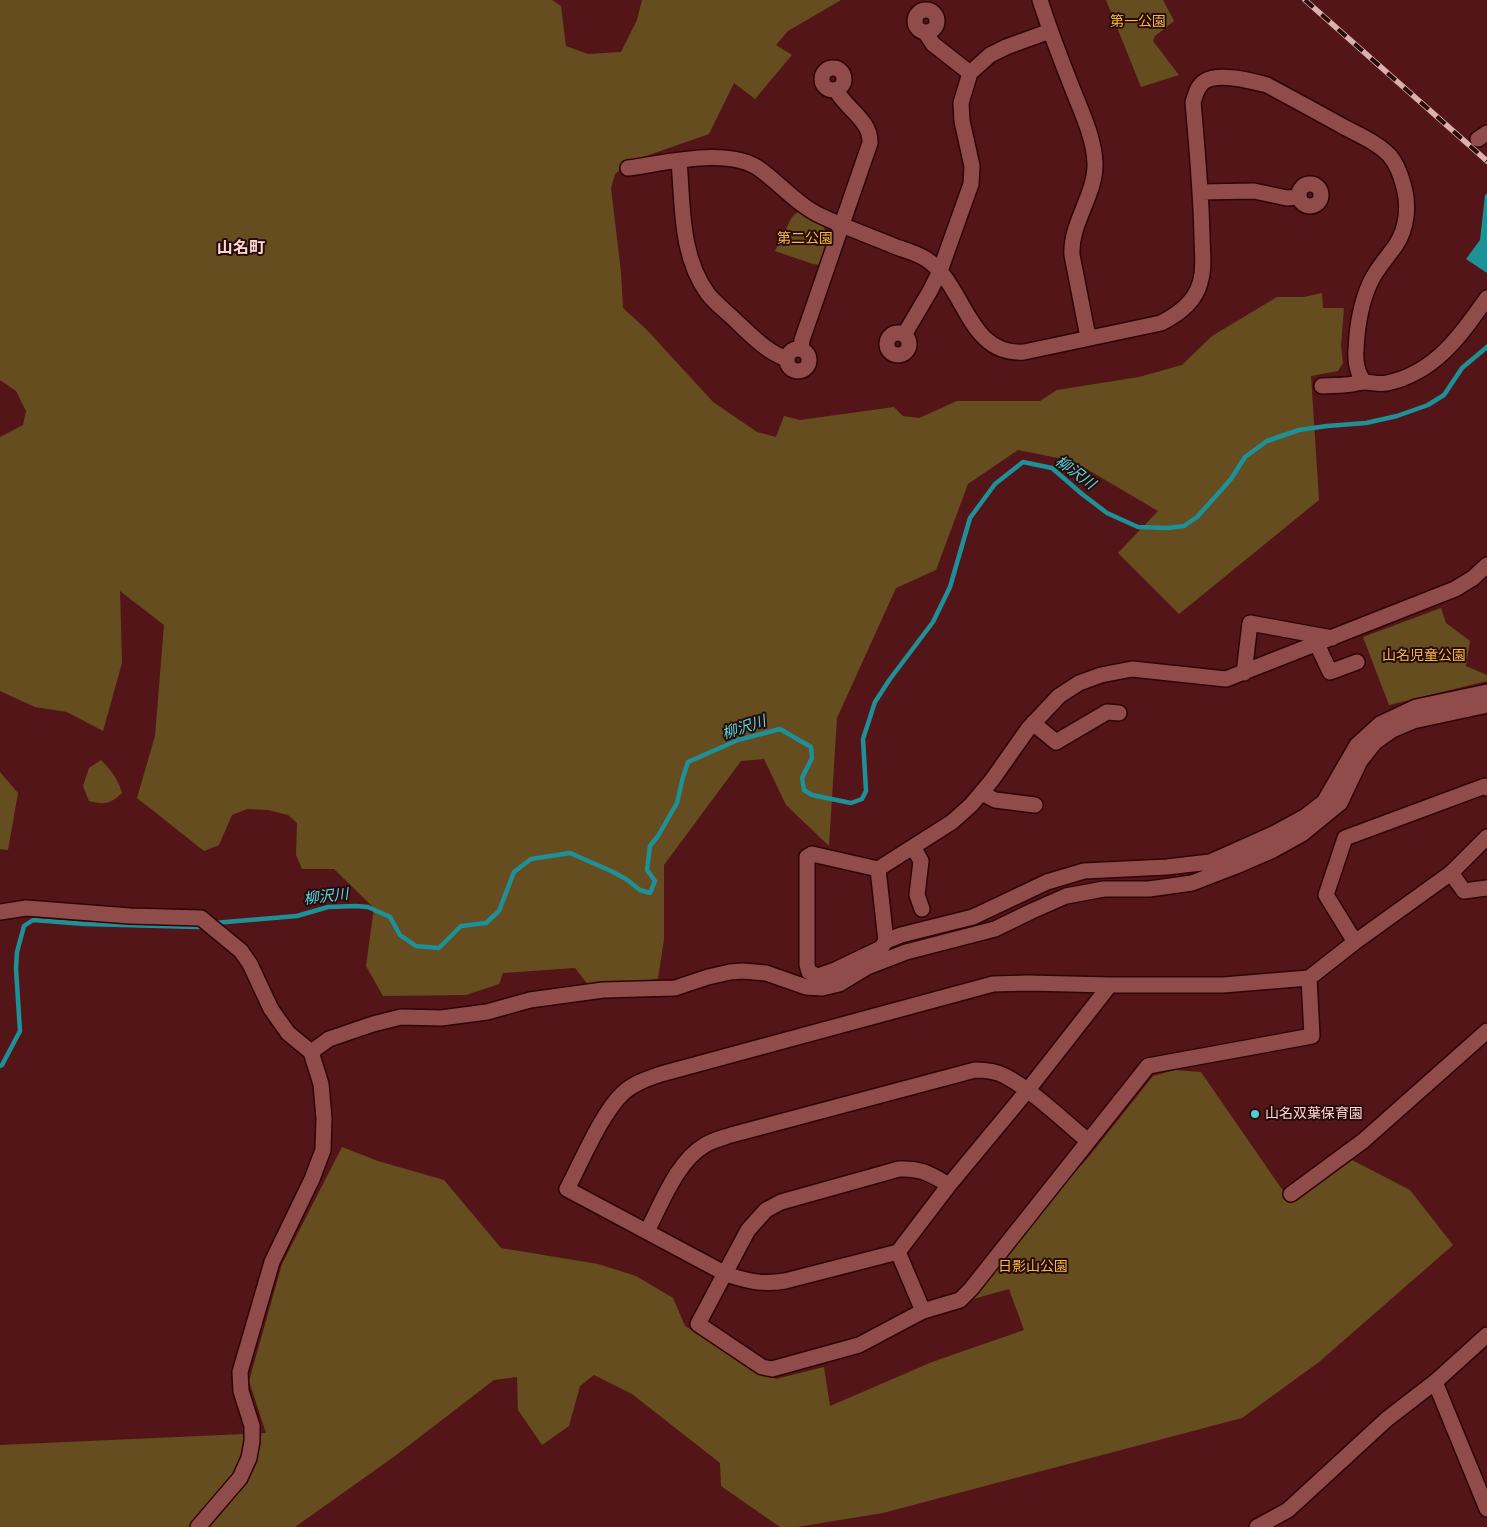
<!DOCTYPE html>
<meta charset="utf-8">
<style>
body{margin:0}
canvas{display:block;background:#531518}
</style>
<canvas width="1487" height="1527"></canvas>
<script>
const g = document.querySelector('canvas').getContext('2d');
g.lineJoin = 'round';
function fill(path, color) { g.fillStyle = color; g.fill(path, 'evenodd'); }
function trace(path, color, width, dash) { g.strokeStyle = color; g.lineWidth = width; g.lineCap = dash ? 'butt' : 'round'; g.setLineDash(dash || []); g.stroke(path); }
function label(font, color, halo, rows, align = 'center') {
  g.font = font + ' Rubik,"Noto Sans JP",sans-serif'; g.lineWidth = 4; g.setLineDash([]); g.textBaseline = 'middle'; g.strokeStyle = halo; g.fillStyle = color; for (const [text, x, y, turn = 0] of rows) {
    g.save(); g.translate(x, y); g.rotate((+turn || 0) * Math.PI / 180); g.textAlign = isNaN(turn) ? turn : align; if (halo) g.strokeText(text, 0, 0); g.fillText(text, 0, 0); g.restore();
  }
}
fill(new Path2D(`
 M0,0H552L561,6L566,46L588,54L621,52L637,20L642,0H841L788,31L776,45L792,55L755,99L734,83L709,134L629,162L615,174L611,188L621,272L623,308L647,330L713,402L757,432L776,437L784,416L800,420L894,407L903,416L919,418L957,401H1040L1057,390L1139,377L1182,365L1212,336L1277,297H1304L1322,293L1323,308H1344L1341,346L1343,363L1338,371L1311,376L1319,500L1179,614L1118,553L1158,511L1073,461L1018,450L968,484L936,570L896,588L837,718L829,846L786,805L764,759L741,761L664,865V939L658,979L589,986L575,968L503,973L499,984L466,995L383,996L366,966L374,908L334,869H302L296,855L297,823L288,815L268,810L247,809L232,815L219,845L204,851L137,798L155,736L164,625L120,591L122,663L103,731L67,712L35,707L0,691V437L23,425L26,411L16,391L0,380Z
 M1106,0H1163L1174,21L1155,36L1153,41L1179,75L1141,87Z
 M799,211L823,226L830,239L821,265L813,264L775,251L792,217Z
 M1441,608L1446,623L1470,641L1466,666L1487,675V681L1389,705L1363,637Z
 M101,760C111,770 118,779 122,793C110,804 105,805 89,801L83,786L89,768Z
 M0,772L18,793L8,850L0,849Z
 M1175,1070L1201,1072L1290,1201L1350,1159L1410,1190L1453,1245L1319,1362L1242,1418L883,1513L797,1527H780L721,1486L720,1463L632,1394L594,1375L580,1386L569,1426L542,1445L518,1410L517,1377L494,1380L395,1456L295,1527H0V1445L266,1433L249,1381L282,1264L342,1147L378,1161L444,1180L501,1248L598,1264L636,1276L673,1298L685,1326L759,1372L776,1379L824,1367L830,1406L932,1362L1024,1330L1009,1289L966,1301L979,1291L1054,1194L1087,1159L1153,1076Z`), '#654d1f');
fill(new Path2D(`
 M1487,194V273L1466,259L1480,240L1485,195Z`), '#1e9098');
trace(new Path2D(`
 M214,923L297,916L328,907L356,906L368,907L390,917L400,935L416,946L439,948L461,926L486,923L499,911L514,872L531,859L570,853L611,871L626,879L640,890L650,893L655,881L647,870L650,846L658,836L677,803L683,777L688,762L738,740L780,729L811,747L812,758L802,778L804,790L812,795L851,803L862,799L866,791L863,739L875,702L890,679L933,622L950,587L970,518L995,484L1023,462L1052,468L1082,494L1107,513L1138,527L1168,528L1184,526L1197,517L1207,506L1231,479L1245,457L1267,441L1299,430L1327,426L1366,423L1397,416L1428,405L1444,395L1462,368L1487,347
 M0,1066L2,1065L20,1031L16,969L17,952L24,926L33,920L85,924L198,927L204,925`), '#1e9098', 4.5);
const minor = new Path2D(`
 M1040,0C1050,31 1061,60 1073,90C1082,113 1094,138 1095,163C1096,195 1070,223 1072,255L1088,337
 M915 21a11 11 0 1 1 22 0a11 11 0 1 1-22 0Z
 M925,32L933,44L970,73
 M822 79a11 11 0 1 1 22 0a11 11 0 1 1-22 0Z
 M1478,139L1487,133
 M679,161C683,206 680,256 708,294C716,304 729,314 738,323C753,337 767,352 787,359
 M628,168C666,163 730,146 761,170C781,185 798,205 821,216C845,227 870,236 894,246C904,250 917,253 926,259C966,285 967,356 1024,352L1161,323C1177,315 1195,302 1200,283C1205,268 1202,251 1202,236C1201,191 1197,147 1193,102C1196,94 1197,86 1205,81C1219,72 1252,81 1267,85C1293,99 1319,113 1344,127C1359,135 1378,143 1390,156C1397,164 1401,176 1404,187C1409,206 1407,228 1396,245C1387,258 1376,269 1370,283C1360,305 1357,326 1356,350C1355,360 1357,375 1365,382
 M1299 195a11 11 0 1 1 22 0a11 11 0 1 1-22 0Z
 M1201,192L1254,191L1287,198L1299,197
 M887 344a11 11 0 1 1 22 0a11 11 0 1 1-22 0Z
 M904,335L930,291L940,271L971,184L972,166L962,121L961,103L970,73L990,55L1006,47L1050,31
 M787 360a11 11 0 1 1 22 0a11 11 0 1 1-22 0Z
 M801,349L802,340L870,143C871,120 846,109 836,90
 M1322,386C1332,385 1343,386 1353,384C1357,383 1361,382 1364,382C1372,382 1379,385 1387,383C1435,373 1461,335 1487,298
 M1487,565L1473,578L1455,589L1226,679L1132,669L1101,675L1079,683L1059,696L1028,729L992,780L971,805L952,822L878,869L886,941L901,935L973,917L1047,882L1084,871L1167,867L1210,862L1275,833L1306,816L1324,802L1357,745L1380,724L1416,707L1487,692
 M1317,644L1330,672L1357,662
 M1244,673L1250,623L1332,638
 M1033,723L1056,742L1107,712L1119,713
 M982,793L995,800L1035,805
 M913,847L921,861L917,895L922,909
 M878,869L812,854L807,857V965L809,972L818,976L835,970L881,948L886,941
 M1451,873L1464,891L1487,888
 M0,912L26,908L130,916L201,918L241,951L250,964L271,1009L288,1033L311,1052L321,1084L324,1118L323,1150L312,1179L272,1262L240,1372L241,1391L252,1426V1441L249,1458L240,1478L198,1527
 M1355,942L1326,895L1345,838L1485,786L1487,788
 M1110,985L1027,1091L949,1185L898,1252L785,1281C762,1285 747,1281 726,1274L567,1189C582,1161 601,1114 623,1093C634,1083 647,1079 661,1074L993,984L1028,983L1110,985H1223L1309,978L1355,942L1451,873L1487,837
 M311,1052L329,1039L373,1024L401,1017L441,1018L487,1012L530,1000L603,990L675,988L708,977L730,972L743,971L766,973L806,987L822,988L839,984L867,967L906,952L995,929L1032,911L1066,896L1104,889H1149L1192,883L1236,866L1273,850L1302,834L1340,803L1360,761L1375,742L1392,730L1413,721L1487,705
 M949,1185C930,1174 922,1168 899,1169L781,1202L766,1210L748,1230L698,1324L762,1367L772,1369L859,1345L923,1311L960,1300L971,1289L1148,1066L1312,1036L1309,978
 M1291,1194L1363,1141L1487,1031
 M647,1231C662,1203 677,1161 705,1145C713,1140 722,1138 731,1135L975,1070C985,1070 996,1071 1005,1076C1032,1090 1064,1121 1088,1141
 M898,1252L923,1311
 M1435,1382L1487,1509
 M1257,1527L1288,1510L1387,1419L1435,1382L1487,1335`);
trace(minor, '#300306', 18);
trace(minor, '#904c4b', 15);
const rail = new Path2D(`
 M1305,0L1487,161`);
trace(rail, '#ddb0ae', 5.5);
trace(rail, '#280c0c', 4, [11]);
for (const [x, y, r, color] of [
 [1255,1114,5,"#51ccd5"]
]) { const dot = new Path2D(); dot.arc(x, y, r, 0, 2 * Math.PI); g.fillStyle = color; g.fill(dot); trace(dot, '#280c0c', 2); }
label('14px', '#f4b93e', '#280c0c', [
 ["第一公園",1138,22],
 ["第二公園",805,239],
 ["山名児童公園",1424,656],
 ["日影山公園",1033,1267]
]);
label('14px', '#ffd6d3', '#280c0c', [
 ["山名双葉保育園",1265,1114]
], 'left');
label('italic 15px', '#50dde7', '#280c0c', [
 ["柳沢川",1075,473,36],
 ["柳沢川",744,728,-18],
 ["柳沢川",326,897,-7]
]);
label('bold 16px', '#ffd6d3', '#280c0c', [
 ["山名町",241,248]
]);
</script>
